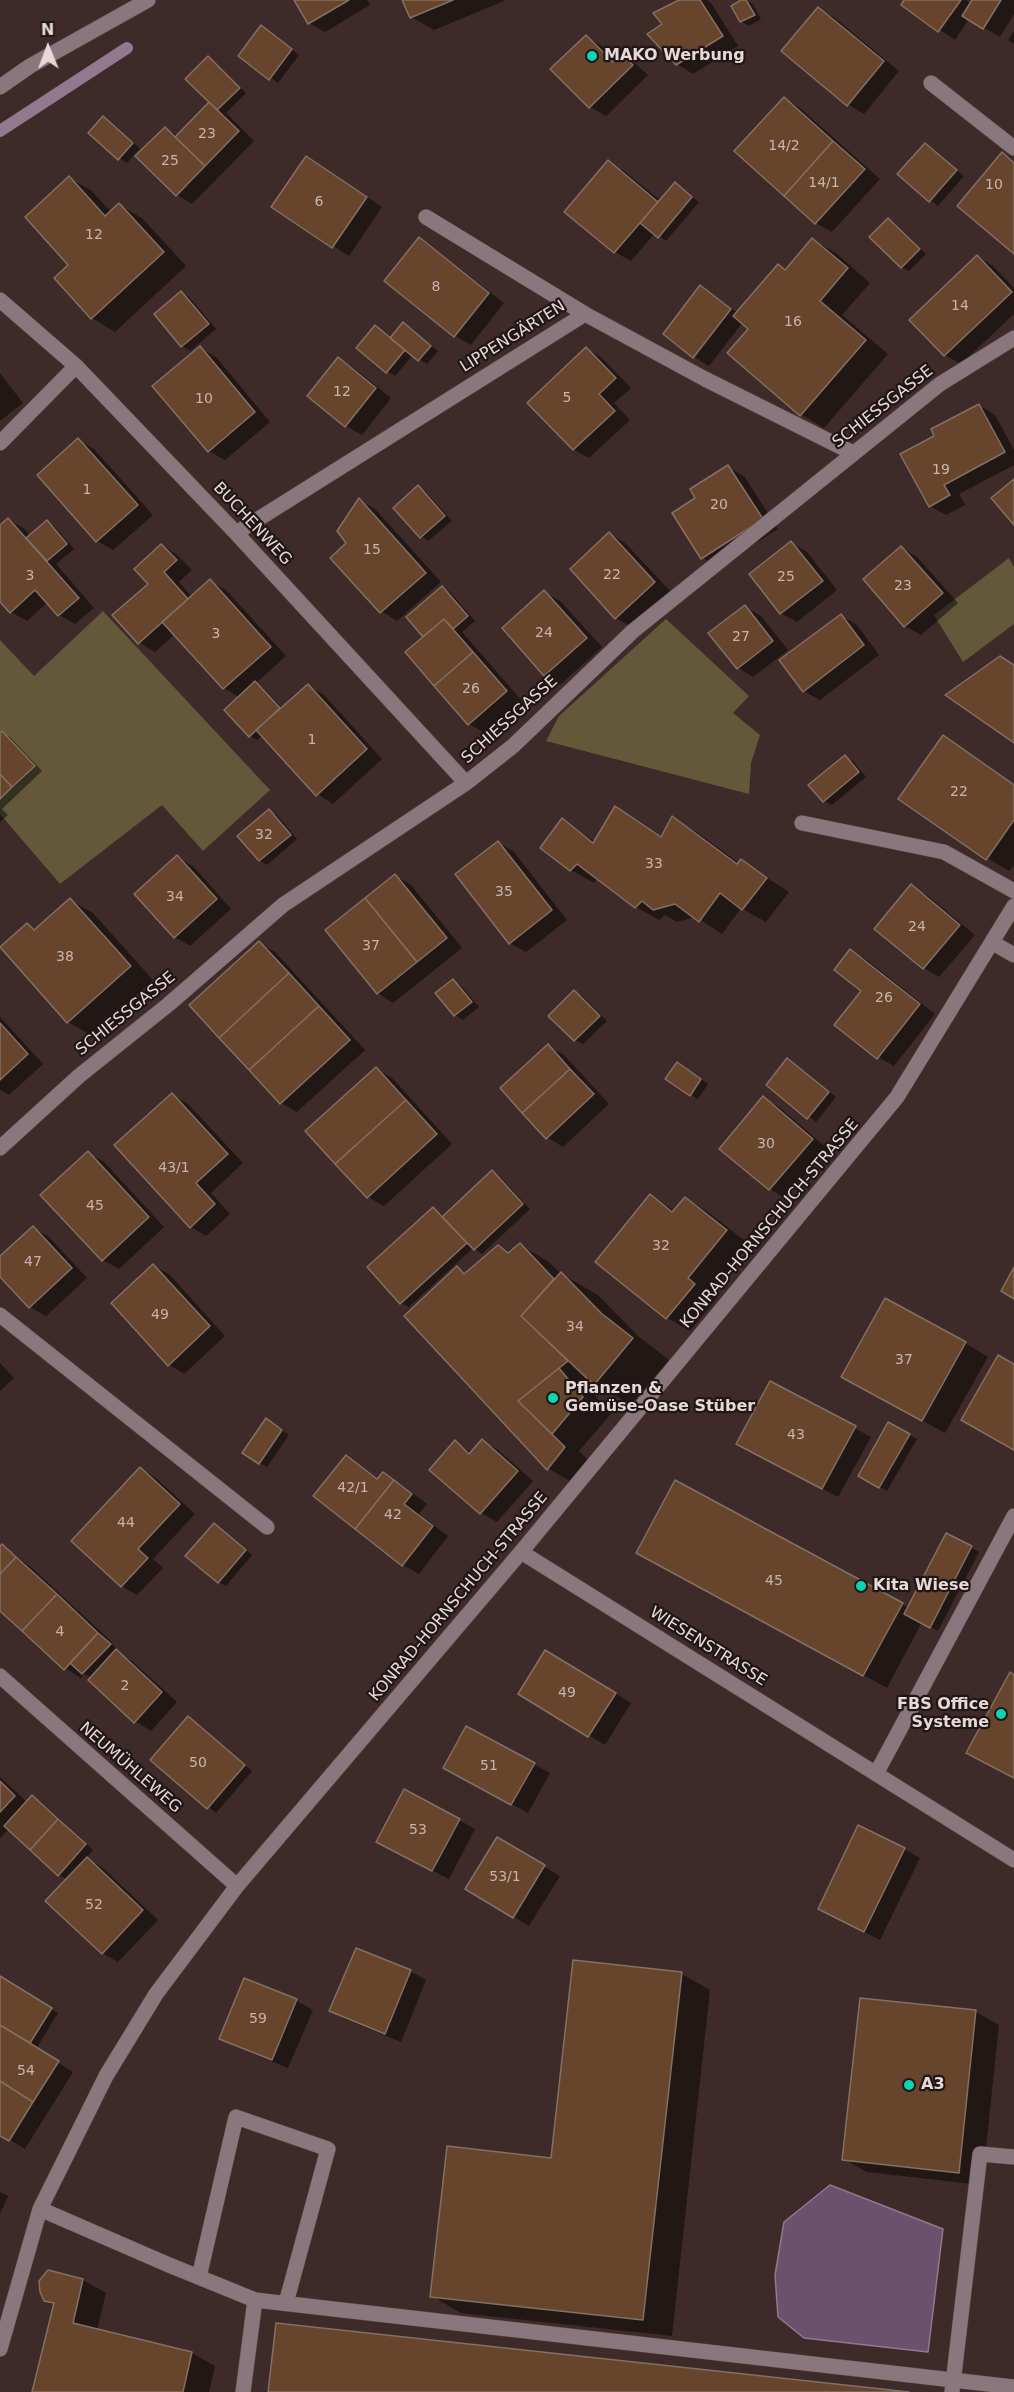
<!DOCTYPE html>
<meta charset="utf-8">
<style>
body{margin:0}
#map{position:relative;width:1014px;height:2392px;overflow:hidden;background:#3e2b29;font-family:"DejaVu Sans",sans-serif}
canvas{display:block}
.north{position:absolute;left:18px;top:18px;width:60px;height:60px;-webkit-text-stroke:4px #1f1615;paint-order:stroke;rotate:359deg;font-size:16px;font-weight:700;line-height:24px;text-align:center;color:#e7d9d8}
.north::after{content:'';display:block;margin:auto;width:21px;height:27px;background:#e7d9d8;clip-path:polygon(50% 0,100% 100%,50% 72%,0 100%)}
</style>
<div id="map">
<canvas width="1014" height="2392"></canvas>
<div class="north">N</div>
</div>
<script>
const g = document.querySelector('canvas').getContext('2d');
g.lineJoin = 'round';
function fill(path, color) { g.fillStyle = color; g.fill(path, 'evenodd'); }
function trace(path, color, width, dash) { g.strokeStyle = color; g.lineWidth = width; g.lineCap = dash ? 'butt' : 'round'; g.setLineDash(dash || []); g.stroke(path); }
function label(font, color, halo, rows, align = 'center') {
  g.font = font + ' "DejaVu Sans",sans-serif'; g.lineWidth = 4.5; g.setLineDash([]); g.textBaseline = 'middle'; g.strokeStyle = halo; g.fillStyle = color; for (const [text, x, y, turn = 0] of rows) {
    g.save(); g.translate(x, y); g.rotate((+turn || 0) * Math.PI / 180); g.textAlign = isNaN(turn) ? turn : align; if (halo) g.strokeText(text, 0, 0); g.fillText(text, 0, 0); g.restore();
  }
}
fill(new Path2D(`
 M1009,558L1014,567V624L963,662L934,615Z
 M103,611L270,790L203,851L162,805L60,884L0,814V799L35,766L2,731L0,733V640L34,676Z
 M666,619L749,696L733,713L760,735L751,763L749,794L546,741L559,716Z`), '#64583b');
const water = new Path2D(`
 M830,2185L943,2229L928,2352L804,2338L778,2317L775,2275L784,2222Z`);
fill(water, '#6d506e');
trace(water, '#92798e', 1.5);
fill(new Path2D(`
 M296,0H367L370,5L325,32L309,23Z
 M404,0H506L434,30L411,17Z
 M682,0H707L711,3L738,46L693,74L677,64L664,25Z
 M744,0L753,4L761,19L749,26L741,21Z
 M906,0H966L971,4L973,0H1014V14L1000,37L969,19L955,40L903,5Z
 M819,9L835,18L899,71L864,114L848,104Z
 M1014,31V44L1008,40Z
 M269,32L299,55L278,83L240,56Z
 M586,37L602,46L616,61L621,56L637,65L648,75L606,116L590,107Z
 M208,58L216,63L246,93L226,113L254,141L192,204L177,195L165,128L178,136L211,102Z
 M784,98L800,108L880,179L832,232L816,223L736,151Z
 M104,118L140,148L127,163L119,158Z
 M925,145L964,176L938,206L899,174Z
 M608,162L624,171L661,201L675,184L699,202L666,241L655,233L631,261L615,252L566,211Z
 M322,167L382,207L349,256L273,207Z
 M69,178L92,191L111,212L119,205L142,218L186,266L115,332L92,318L56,278L71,265Z
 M889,219L896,224L926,254L909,271L901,267Z
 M419,239L435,249L504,303L471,345L455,336Z
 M813,240L836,253L870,283L842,315L888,354L824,428L801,414L750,328L743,322L709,366L693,356L701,287L738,313L778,265L787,271Z
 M977,256L993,266L1014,288V314L961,364L945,355Z
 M182,293L189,297L216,329L190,351L182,346L156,314Z
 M403,324L438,351L427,364L413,355L395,376L387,371L375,327L391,338Z
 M200,348L216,357L270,422L225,460L209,451Z
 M586,348L602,358L631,388L614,403L630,420L589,458L573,449Z
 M339,359L354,368L391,398L362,435L346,426L309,396Z
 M0,373L23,403L0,421Z
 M979,405L995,415L1014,450V465L959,494L965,505L946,515L930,506L936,437Z
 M78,440L94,449L153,515L113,550L97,541Z
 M728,467L744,476L778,529L718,567L703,558L697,498Z
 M418,487L426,492L452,521L428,541L421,536Z
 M359,500L375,509L441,582L397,621L381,611L348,543Z
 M9,520L25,529L30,536L47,522L54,526L74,549L56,564L94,608L75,624L59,615L48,602L27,621L11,612L0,600V527Z
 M610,534L625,543L670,591L632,627L616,618Z
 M792,543L807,552L837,590L797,622L781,613Z
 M162,545L177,555L192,570L179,582L192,597L210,581L226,590L286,656L256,683L263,688L282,708L308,686L324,695L382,759L333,804L317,794L263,735L257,740L250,736L240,698L224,688L175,634L155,652L139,642L150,584Z
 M902,548L917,557L958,603L921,635L905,626Z
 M443,588L450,592L475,621L462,632L522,701L485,733L469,724L426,636Z
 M544,592L560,601L602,647L561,684L545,674Z
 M745,607L761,616L788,650L753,677L738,668Z
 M841,616L857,625L879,655L820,700L804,691Z
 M2,733L10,737L42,771L2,809L8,815L0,822V735Z
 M943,737L1014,784V865L1009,871L987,858Z
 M845,757L853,761L866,777L832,805L824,801Z
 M616,808L662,837L673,818L695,831L739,863L741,861L789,892L766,922L741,908L722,934L696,917L677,922L665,915L659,920L636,907L598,878L594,883L571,870L562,820L596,842Z
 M269,811L277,815L297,839L267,865L259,860Z
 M498,842L514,852L567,920L526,952L510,943Z
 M177,857L193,866L231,909L190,946L175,937Z
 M395,876L411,885L462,948L393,1003L378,993Z
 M911,886L927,895L975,935L939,977L924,968Z
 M70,900L93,913L153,980L91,1035L68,1022L2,948L27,925L36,930Z
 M259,943L275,952L365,1050L297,1112L281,1103L191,1005Z
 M851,951L867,960L935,1014L894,1066L878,1057L863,991Z
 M454,981L461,986L479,1007L463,1020L455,1015L438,994Z
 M574,992L582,996L607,1021L583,1044L575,1040L550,1016Z
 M0,1017L43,1064L9,1095L0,1090Z
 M548,1046L564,1055L609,1104L563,1147L547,1137Z
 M788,1060L836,1097L816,1122L768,1084Z
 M685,1068L708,1084L698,1099L667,1079Z
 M376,1069L392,1078L452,1144L384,1206L368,1197Z
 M172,1095L188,1104L243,1163L211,1193L230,1214L206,1236L191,1227Z
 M763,1098L779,1107L828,1149L785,1198L770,1189Z
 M88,1153L104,1162L164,1227L119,1269L103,1260Z
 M492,1172L500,1177L530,1209L482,1254L473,1248L409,1307L401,1303L434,1209L444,1216Z
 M651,1196L675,1211L685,1198L708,1212L749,1244L710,1292L717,1298L690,1331L667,1318Z
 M33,1228L49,1237L87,1278L46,1316L30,1307L0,1275V1258Z
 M520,1245L549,1262L560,1273L598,1295L638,1336L669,1360L631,1405L592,1381L586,1385L611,1414L579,1451L593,1465L576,1485L548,1468L457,1268L467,1274L499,1247L510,1253Z
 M154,1266L170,1275L225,1336L184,1374L168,1364Z
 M965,1343L988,1357L945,1433L866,1390Z
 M0,1363L14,1378L0,1391Z
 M771,1383L871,1437L838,1497L754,1452Z
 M889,1424L917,1439L887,1491L860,1475Z
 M274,1425L289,1435L267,1467L259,1463Z
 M482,1441L498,1450L533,1481L497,1522L481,1513L455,1442L472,1453Z
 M346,1456L379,1479L383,1474L399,1483L427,1504L419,1514L448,1536L419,1574L403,1565L315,1496Z
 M141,1469L156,1478L195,1514L153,1559L163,1568L137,1595L121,1586Z
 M676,1482L909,1608L947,1535L979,1552L938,1631L922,1622L887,1688L661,1565Z
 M214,1525L252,1555L226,1586L218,1582Z
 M2,1546L32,1568L113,1643L112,1644L117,1649L116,1651L132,1661L177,1702L151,1731L135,1721L92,1678L84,1674L81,1678L65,1668L0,1609V1548Z
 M562,1661L631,1703L605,1745L520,1694Z
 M188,1718L252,1771L216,1813L152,1760Z
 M534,1764L550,1773L528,1813L461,1777Z
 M0,1777L27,1802L32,1796L40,1801L93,1850L86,1858L103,1868L158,1920L118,1962L102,1953L68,1880L59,1875L9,1829L0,1838Z
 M459,1820L475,1829L449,1879L394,1851Z
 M497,1839L560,1876L529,1926L467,1889Z
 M904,1849L920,1858L880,1940L820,1909Z
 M410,1971L426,1980L401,2042L347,2020L331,2011Z
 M682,1974L710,1990L672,2336L461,2313L432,2296L552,2159Z
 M0,1977L58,2013L36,2049L73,2072L25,2149L0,2134V2027L3,2025L0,2023Z
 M245,1980L297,2001L313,2010L288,2068L237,2047L221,2038Z
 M862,1999L976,2012L999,2025L982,2185L867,2172L844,2159Z
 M0,2192L8,2196L0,2214Z
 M83,2280L106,2293L97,2330L192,2353L215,2366L209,2392H34L55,2305L45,2300Z`), '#0007');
trace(new Path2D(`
 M0,131L127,48`), '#92798e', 12);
const building = new Path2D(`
 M294,0H349L308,24Z
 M402,0H453L410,18Z
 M679,0H700L723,36L676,65L647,34L662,24L653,13Z
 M741,0H746L755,15L740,22L731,6Z
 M904,0H961L938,32L901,5Z
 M972,0H1001L983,29L962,16Z
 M818,7L884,61L847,106L781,51Z
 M261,25L292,49L269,80L238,56Z
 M586,35L613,62L621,54L633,65L589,108L550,69Z
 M208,56L240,88L217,110L185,79Z
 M784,97L833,141L784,196L734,151Z
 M209,102L239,131L205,166L175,137Z
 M103,116L133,143L118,160L88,133Z
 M165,127L205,166L176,196L135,156Z
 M833,141L865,169L815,224L784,196Z
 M925,143L957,170L929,202L897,174Z
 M1002,152L1014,163V254L957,206Z
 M306,156L367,197L332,248L271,207Z
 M608,160L658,202L614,253L564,212Z
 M69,176L105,216L119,203L164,252L91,319L54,278L68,265L25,217Z
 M675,182L692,197L658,238L640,223Z
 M888,218L920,249L901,268L869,237Z
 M419,237L489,293L454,337L384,281Z
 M812,238L848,268L820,301L866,340L800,416L727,353L748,329L733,316L778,264L785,270Z
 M977,255L1012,292L944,356L909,320Z
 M700,285L731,309L693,358L663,334Z
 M181,291L209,324L181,347L154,314Z
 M403,322L431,346L418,361L390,338Z
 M375,325L405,350L386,373L356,348Z
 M200,346L255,412L208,452L152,386Z
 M586,347L616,378L599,394L615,411L573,450L527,403Z
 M338,357L376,388L345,427L307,396Z
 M979,404L1005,452L944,485L950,495L929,507L900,454L934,436L931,429Z
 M78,438L138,505L96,542L37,475Z
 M728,465L763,519L701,559L672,513L695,498L690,489Z
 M1014,479V525L991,498Z
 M418,485L445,516L420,538L393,508Z
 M359,498L426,573L380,613L330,558L346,543L337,531Z
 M8,518L79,598L58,616L35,590L10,613L0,602V525Z
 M47,520L67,544L47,561L26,538Z
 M609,532L655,582L615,619L570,569Z
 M791,541L823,581L780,614L749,574Z
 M161,544L177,560L164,572L188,599L138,644L112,615L148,584L134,569Z
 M901,546L943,593L904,627L863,579Z
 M210,579L271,647L223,689L162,622Z
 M442,586L468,616L453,629L444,619L423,637L406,617Z
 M544,590L587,638L544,676L502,628Z
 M745,605L773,641L737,669L708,633Z
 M841,614L864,645L803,692L779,660Z
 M444,619L473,652L434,686L405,652Z
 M473,652L507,691L468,725L434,686Z
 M1000,656L1014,665V743L945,695Z
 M255,681L280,708L249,737L224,710Z
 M308,684L367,749L316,796L256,730Z
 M2,731L35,766L12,787L0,774V733Z
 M943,735L1014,785V820L986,860L898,799Z
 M845,755L859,772L823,802L808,785Z
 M0,774L12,787L0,799Z
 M615,806L661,837L672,816L737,864L741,859L767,878L742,910L720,893L699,922L675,904L653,910L642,901L635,908L577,864L570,871L540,848L562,818L593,843Z
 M269,809L291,835L259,861L237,836Z
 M498,841L552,910L509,944L455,874Z
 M177,855L217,899L174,938L134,894Z
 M395,874L447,938L417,962L365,898Z
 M911,884L960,925L923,969L874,929Z
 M70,898L131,966L67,1023L0,947L27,923L34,930Z
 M365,898L417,962L377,994L325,930Z
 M259,941L289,973L219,1038L189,1005Z
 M850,949L920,1004L877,1059L834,1025L861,991L834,970Z
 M289,973L319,1006L249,1070L219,1038Z
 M453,979L472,1002L454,1016L435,993Z
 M574,990L600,1016L574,1041L548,1016Z
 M319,1006L350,1040L280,1104L249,1070Z
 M0,1023L28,1054L0,1080Z
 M548,1044L570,1069L522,1113L500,1088Z
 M787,1058L829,1092L807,1119L766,1085Z
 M677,1062L701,1079L690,1096L665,1079Z
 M376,1067L406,1100L335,1164L305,1131Z
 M570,1069L594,1094L546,1139L522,1113Z
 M172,1093L228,1154L196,1183L215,1204L190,1228L114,1145Z
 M763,1096L813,1139L769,1190L719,1149Z
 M406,1100L437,1134L367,1198L335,1164Z
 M88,1151L149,1217L102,1261L40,1195Z
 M492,1170L523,1204L474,1250L442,1217Z
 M650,1194L672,1212L685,1197L727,1230L688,1278L695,1284L666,1319L595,1262Z
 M433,1207L467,1243L400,1304L367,1267Z
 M33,1226L72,1268L29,1308L0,1277V1256Z
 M520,1243L554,1279L521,1316L568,1361L518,1401L565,1447L547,1470L404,1316L457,1266L464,1274L498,1245L508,1253Z
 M153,1264L210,1326L168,1366L111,1303Z
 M1014,1267V1299L1001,1291Z
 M561,1272L601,1313L633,1338L594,1385L521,1316Z
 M885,1298L966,1342L922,1421L841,1377Z
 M998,1355L1014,1364V1450L961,1420Z
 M559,1368L583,1397L552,1434L518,1401Z
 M770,1381L856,1426L822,1489L736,1444Z
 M266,1418L282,1430L259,1464L242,1453Z
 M888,1422L910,1434L879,1488L858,1476Z
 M482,1439L518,1471L480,1514L429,1470L455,1440L469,1454Z
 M346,1455L377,1479L383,1472L394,1480L355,1529L313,1496Z
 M140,1467L180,1504L138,1549L148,1558L121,1587L71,1541Z
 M394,1480L412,1494L404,1504L433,1526L402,1566L355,1529Z
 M675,1480L903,1603L863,1676L636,1553Z
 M214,1523L246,1550L218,1583L185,1556Z
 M946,1533L972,1546L930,1628L904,1614Z
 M2,1544L16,1557L0,1574V1546Z
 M16,1557L57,1594L22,1631L0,1611V1574Z
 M57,1594L98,1633L64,1670L22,1631Z
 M98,1633L111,1644L82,1674L70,1663Z
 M116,1649L162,1692L134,1723L88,1680Z
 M545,1650L616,1693L588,1737L518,1694Z
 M1010,1672L1014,1675V1778L966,1753Z
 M188,1716L245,1765L207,1809L150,1760Z
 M466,1726L535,1763L511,1805L443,1768Z
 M0,1781L15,1796L0,1812Z
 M404,1789L460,1819L432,1871L376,1842Z
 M32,1795L58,1819L30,1850L4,1826Z
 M58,1819L86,1844L58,1876L30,1850Z
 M858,1825L905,1848L864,1932L818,1909Z
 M497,1837L545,1865L513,1918L465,1889Z
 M87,1857L143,1910L102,1954L45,1901Z
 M356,1948L411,1970L385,2034L329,2011Z
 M573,1960L682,1972L643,2320L430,2297L447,2146L551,2158Z
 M0,1976L52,2008L30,2043L0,2025Z
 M244,1978L297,1999L272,2060L219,2039Z
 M860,1998L976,2010L959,2173L842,2160Z
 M0,2025L59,2061L33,2102L0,2081Z
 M0,2081L33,2102L9,2141L0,2136Z
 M48,2270L83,2279L73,2323L192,2352L183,2392H32L54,2303L44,2301L40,2292L39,2281Z
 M276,2323L909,2392H268Z`);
fill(building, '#67452d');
trace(building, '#837064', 1.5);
const minor = new Path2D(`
 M931,83L1014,148
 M0,87L30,66L148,0
 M426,217L585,314L705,379L853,453
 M0,300L76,366L236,533L466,783
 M0,443L76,366
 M236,533L585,314
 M802,823L944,852L1014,891
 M993,943L1014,955
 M0,1148L79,1076L169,1004L283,905L466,783L513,746L633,631L940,384L1014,338
 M0,1315L267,1527
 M521,1552L1014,1860
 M0,1676L237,1886
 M876,1774L1014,1516
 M40,2209L169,2265L255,2300L1014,2387
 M199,2277L236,2117L328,2149L286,2303
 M0,2349L40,2209L106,2076L156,1994L237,1886L521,1552L897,1097L1014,906
 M243,2392L255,2300
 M952,2392L980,2154L1014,2157`);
trace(minor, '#594745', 16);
trace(minor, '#8a767d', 15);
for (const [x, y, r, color] of [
 [592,56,6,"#09d5b5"],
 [553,1398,6,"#09d5b5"],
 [861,1586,6,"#09d5b5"],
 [1001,1714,6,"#09d5b5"],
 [909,2085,6,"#09d5b5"]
]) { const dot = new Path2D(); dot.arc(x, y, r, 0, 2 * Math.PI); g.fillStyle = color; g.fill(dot); trace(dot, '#1f1615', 2); }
label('14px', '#c7b4ad', null, [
 ["23",207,134],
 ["14/2",784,146],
 ["25",170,161],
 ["14/1",824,183],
 ["10",994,185],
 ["6",319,202],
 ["12",94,235],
 ["8",436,287],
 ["14",960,306],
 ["16",793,322],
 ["12",342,392],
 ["5",567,398],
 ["10",204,399],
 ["19",941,470],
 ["1",87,490],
 ["20",719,505],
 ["15",372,550],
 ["22",612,575],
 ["3",30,576],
 ["25",786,577],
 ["23",903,586],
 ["24",544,633],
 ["3",216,634],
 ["27",741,637],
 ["26",471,689],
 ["1",312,740],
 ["22",959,792],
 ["32",264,835],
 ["33",654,864],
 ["35",504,892],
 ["34",175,897],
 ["24",917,927],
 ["37",371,946],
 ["38",65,957],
 ["26",884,998],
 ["30",766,1144],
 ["43/1",174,1168],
 ["45",95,1206],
 ["32",661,1246],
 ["47",33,1262],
 ["49",160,1315],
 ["34",575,1327],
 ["37",904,1360],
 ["43",796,1435],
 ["42/1",353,1488],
 ["42",393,1515],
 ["44",126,1523],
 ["45",774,1581],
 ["4",60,1632],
 ["2",125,1686],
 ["49",567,1693],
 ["50",198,1763],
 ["51",489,1766],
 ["53",418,1830],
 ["53/1",505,1877],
 ["52",94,1905],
 ["59",258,2019],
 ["54",26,2071]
]);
label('bold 16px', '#e7d9d8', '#1f1615', [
 ["MAKO Werbung",604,56],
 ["Pflanzen &",565,1389],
 ["Gemüse-Oase Stüber",565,1407],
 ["Kita Wiese",873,1586],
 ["FBS Office",989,1705,"right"],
 ["Systeme",989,1723,"right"],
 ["A3",921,2085]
], 'left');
label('16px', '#e7d9d8', '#1f1615', [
 ["LIPPENGÄRTEN",513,337,-32],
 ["SCHIESSGASSE",883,407,-38],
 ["BUCHENWEG",252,524,47],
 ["SCHIESSGASSE",510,720,-42],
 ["SCHIESSGASSE",126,1014,-39],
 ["KONRAD-HORNSCHUCH-STRASSE",770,1224,-50],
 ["KONRAD-HORNSCHUCH-STRASSE",459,1597,-50],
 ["WIESENSTRASSE",708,1647,32],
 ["NEUMÜHLEWEG",130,1768,41]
]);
</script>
